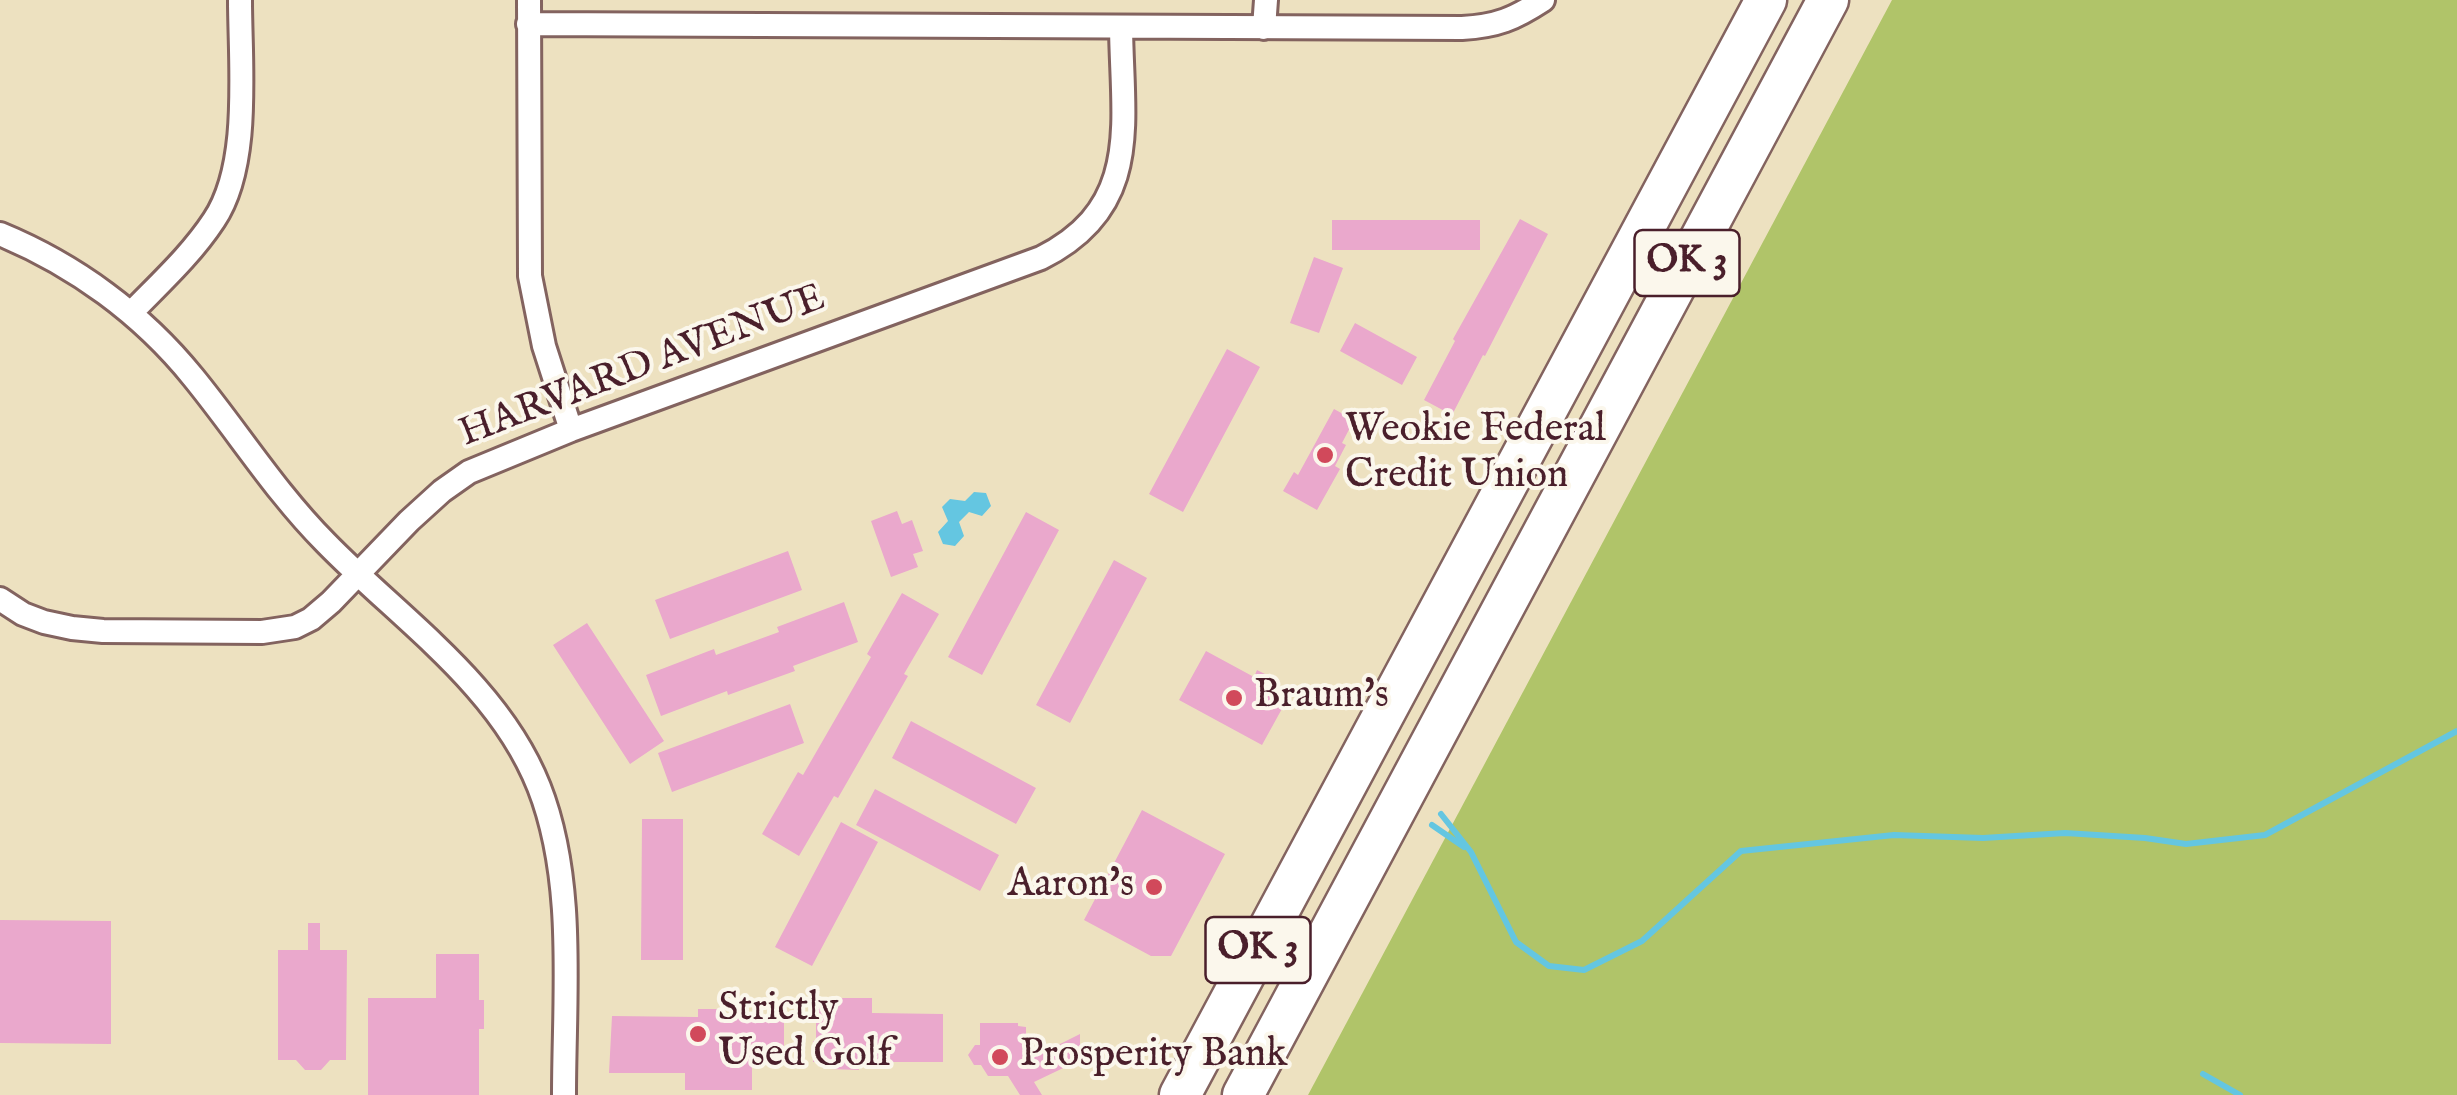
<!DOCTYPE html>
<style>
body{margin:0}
canvas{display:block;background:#ede1c0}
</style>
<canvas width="2457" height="1095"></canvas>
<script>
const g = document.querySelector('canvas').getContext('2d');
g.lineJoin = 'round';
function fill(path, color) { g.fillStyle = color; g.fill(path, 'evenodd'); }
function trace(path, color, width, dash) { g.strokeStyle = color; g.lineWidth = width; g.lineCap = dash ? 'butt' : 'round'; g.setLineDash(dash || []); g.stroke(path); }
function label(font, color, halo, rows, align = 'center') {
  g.font = font + ' "IM FELL English",serif'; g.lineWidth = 8; g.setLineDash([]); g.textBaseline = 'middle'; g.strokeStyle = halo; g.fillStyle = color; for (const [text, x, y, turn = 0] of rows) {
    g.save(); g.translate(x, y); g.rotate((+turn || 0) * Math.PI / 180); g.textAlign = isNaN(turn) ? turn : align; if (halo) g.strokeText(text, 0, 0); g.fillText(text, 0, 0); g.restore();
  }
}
fill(new Path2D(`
 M1892,0H2457V1095H1308Z`), '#b0c469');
fill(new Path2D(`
 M974,492L986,493L991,506L982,516L969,512L959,522L964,536L955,546L943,544L938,532L948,521L942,507L950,499L965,501Z`), '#64c6e1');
trace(new Path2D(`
 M1441,814L1471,852L1516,942L1549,966L1584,970L1642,941L1741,851L1894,835L1983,838L2065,833L2145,838L2186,844L2265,835L2457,731
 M1432,825L1464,847
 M2203,1074L2240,1095`), '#64c6e1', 6);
fill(new Path2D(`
 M1520,219L1548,234L1485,356L1483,355L1452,415L1424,400L1455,341L1453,339Z
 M1332,220H1480V250H1332Z
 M1314,257L1343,268L1319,333L1290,323Z
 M1355,323L1417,357L1402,385L1340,351Z
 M1227,349L1260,367L1183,512L1149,494Z
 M1334,409L1354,420L1342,443L1346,445L1335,466L1340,469L1317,510L1283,491L1294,472L1298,475Z
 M897,511L902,524L912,520L923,551L913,554L918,567L891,577L871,521Z
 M1026,512L1059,530L982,675L948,657Z
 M788,551L802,590L670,639L655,600Z
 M1114,560L1147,578L1070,723L1036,705Z
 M902,593L939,614L904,674L908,676L838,798L834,796L799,856L762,834L798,772L803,775L871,657L867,654Z
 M844,602L858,642L793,666L795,671L728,695L727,691L661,716L646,675L714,649L716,655L779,632L777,627Z
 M587,623L664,741L630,764L553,645Z
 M1206,651L1254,677L1257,670L1275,679L1272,686L1289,696L1262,745L1179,700Z
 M790,704L804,743L672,792L658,753Z
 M911,721L1036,788L1016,824L892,758Z
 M875,789L999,855L980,891L856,825Z
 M1142,810L1225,854L1171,956H1151L1084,920Z
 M642,819H683V960H641Z
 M841,822L878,842L812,966L775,947Z
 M0,920L111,921V1044L0,1043Z
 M308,923H320V950H347L346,1060H330L321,1070H305L296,1060H278V950H308Z
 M436,954H479V1000H484V1029H479V1095H368V998H436Z
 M816,998H872V1013L943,1014V1062H859V1070L828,1069V1062H813V1041H816Z
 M698,1009H718V1017H784V1051H752V1090H685V1073H609L612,1016L698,1017Z
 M980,1023H1018V1026L1026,1027V1035H1030V1059L1080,1034V1060L1034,1082L1042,1095H1020L1008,1076H988L981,1065H974L968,1055L975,1045H980Z`), '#eaa8cc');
const street = new Path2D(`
 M529,0L530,276L544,346L571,430
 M528,24L1462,28C1497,26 1514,19 1543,0
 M1264,28L1266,0
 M0,234C75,265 142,314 193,377C238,432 276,493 326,543C400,619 499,685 539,787C576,881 564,995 564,1095
 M131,313C160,283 191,255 214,220C251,165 240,66 240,0
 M0,599L23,614L44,622L72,628L103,631L262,632L295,627L311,619L331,602L409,521L442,491L469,472L571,430L1041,258C1143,207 1122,123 1121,27`);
const highway = new Path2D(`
 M1180,1095L1766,0
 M1243,1095L1828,0`);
trace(street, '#83635f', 28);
trace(highway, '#83635f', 45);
trace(street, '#fff', 22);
trace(highway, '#fff', 40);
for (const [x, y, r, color] of [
 [1325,455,10,"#d1495b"],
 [1234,698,10,"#d1495b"],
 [1154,887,10,"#d1495b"],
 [698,1034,10,"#d1495b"],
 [1000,1057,10,"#d1495b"]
]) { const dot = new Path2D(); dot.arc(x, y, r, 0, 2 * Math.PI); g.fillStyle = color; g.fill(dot); trace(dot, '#fbf7ec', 4); }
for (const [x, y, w] of [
 [1687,263,105],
 [1258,950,105]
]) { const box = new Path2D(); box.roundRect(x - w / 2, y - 33, w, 66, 8); g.fillStyle = '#fbf7ec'; g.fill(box); trace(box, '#4a1f2b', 2.5); }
label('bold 38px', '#4a1f2b', null, [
 ["OK 3",1687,263],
 ["OK 3",1258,950]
]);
label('40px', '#4a1f2b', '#fbf7ec', [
 ["HARVARD AVENUE",643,368,-21]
]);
label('40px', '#4a1f2b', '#fbf7ec', [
 ["Weokie Federal",1345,432],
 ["Credit Union",1345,478],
 ["Braum's",1254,698],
 ["Aaron's",1134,887,"right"],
 ["Strictly",718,1011],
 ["Used Golf",718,1057],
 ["Prosperity Bank",1020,1057]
], 'left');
</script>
